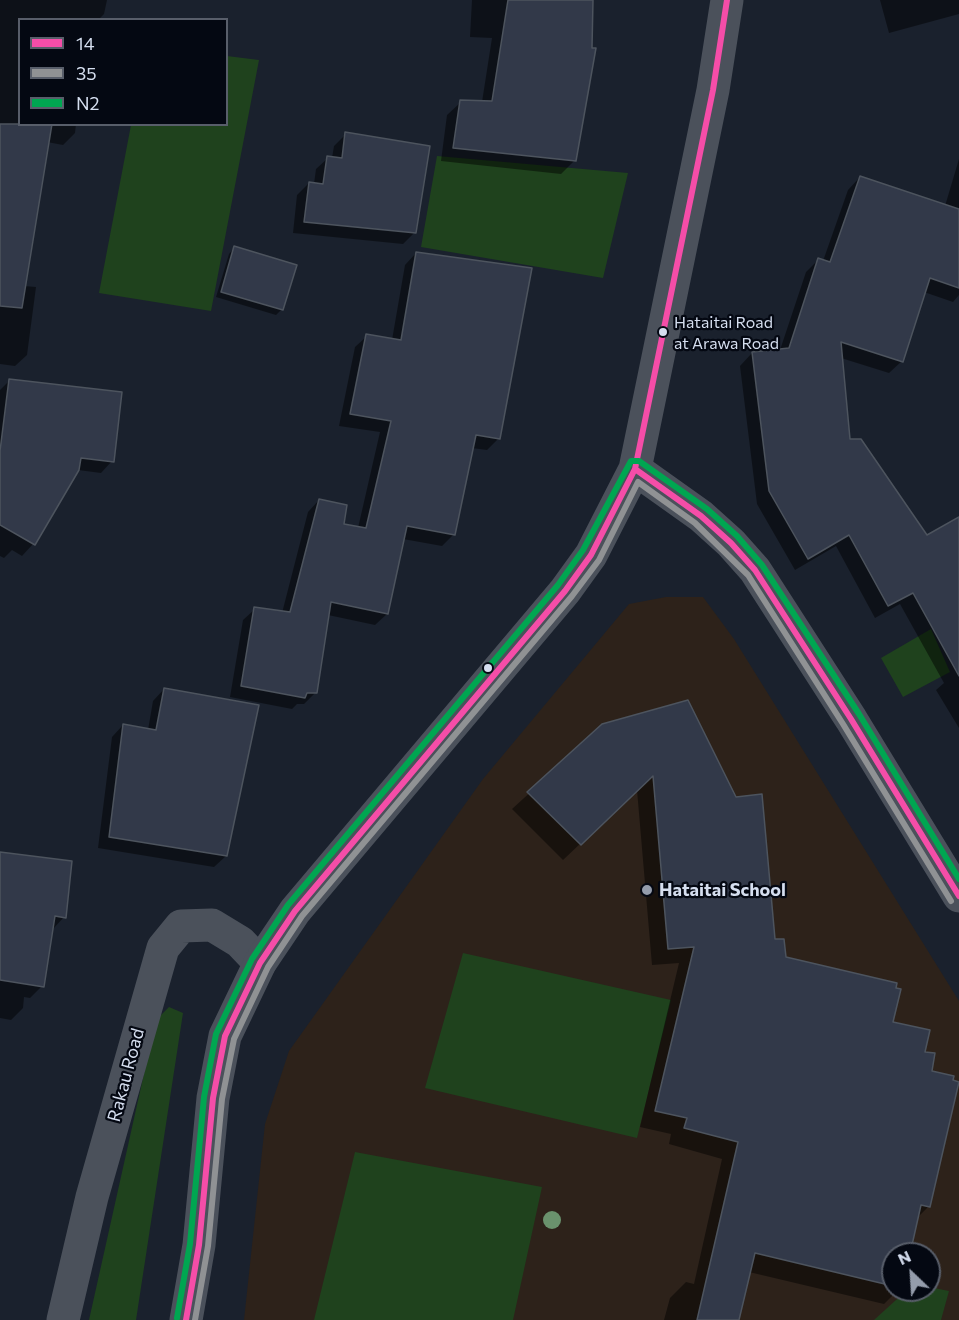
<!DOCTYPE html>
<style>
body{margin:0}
#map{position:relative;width:959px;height:1320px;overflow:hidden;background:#1a212d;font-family:Commissioner,sans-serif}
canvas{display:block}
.legend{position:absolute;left:18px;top:18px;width:210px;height:108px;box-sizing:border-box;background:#040812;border:2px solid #585e6a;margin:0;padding:8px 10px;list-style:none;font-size:18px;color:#d5deef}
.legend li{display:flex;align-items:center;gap:12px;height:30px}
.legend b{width:30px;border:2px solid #585e6a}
.north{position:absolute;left:881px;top:1242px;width:60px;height:60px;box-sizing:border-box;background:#040812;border:2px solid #585e6a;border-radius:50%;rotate:335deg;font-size:16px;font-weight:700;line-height:24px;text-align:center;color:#d5deef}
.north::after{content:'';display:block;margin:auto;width:21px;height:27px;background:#949cab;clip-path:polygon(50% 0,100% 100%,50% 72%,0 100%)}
</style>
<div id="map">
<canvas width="959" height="1320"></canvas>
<ul class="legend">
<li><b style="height:8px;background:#f54da8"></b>14</li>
<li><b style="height:8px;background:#909294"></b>35</li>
<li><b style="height:8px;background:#00a651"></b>N2</li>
</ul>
<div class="north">N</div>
</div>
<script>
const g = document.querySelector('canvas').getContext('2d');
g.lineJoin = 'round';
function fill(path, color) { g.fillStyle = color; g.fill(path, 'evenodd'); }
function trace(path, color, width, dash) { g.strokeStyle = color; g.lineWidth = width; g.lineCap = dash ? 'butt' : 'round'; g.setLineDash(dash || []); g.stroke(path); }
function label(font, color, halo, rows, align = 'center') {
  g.font = font + ' Commissioner,sans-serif'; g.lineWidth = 4.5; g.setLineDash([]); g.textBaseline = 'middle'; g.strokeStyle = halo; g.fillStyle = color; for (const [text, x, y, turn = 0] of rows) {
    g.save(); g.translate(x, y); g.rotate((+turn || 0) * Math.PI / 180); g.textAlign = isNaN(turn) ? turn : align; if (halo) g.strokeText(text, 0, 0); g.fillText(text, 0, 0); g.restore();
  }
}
fill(new Path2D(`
 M666,597H703L734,639L959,1001V1320H244L265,1124L289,1051L483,779L629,604ZM893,1254H929V1290H893Z`), '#2d221a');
fill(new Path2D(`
 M227,56L259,60L211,311L99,293L131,125L226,124Z
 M437,156L628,173L603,278L421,247Z
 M931,629L950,672L903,697L881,658Z
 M463,953L671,1000L637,1138L425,1088Z
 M169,1007L183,1013L136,1320H89L156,1020Z
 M355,1152L542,1187L513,1320H314Z
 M929,1287L949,1291L941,1320H874L907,1290H929Z`), '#1f421d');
fill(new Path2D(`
 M0,0H107L104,14L98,20H20V124H76L75,133L63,145L47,142L24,286L36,287L27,355L15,366L0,364Z
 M472,0H592L575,160L561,174L441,161L447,115L461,102H482L492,38L470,37Z
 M880,0H959V14L889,33Z
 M346,134L415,232L403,244L293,233L297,195L309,183L314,184L316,169L328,158H332L334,146Z
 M959,159V295L953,302L924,292L902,361L889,373L841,358L849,441L927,537L959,519V728L936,690L944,683L900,604L875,618L836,546L795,570L757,504L740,366L752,353L780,350L806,272L818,260L823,261L848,190L860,177L945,206Z
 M234,248L282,309L276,315L216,297L229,254Z
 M416,253L498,439L487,450L472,448L454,534L442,546L403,539L387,614L375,625L328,615L315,693L304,704H297L292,709L230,697L243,620L255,609L282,613L308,512L319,500L342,526L358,528L380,432L339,426L355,347L367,336L392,340L405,265Z
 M10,380L112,461L101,473L78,470L33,544L22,556L12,550L4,558L0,556V390Z
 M164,689L226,856L214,867L98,848L112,737L123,725L148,730L153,701Z
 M687,702L773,941L784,958L891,1023L923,1053L930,1072L958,1083L928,1207L916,1219L908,1254H893V1290H898L884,1304L749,1272L738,1320H664L670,1298L686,1282L694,1284L722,1159L669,1144L671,1134L640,1127L679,963L652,965L637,790L563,860L512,809L603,726Z
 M0,853L64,917L53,929L42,986L30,998L24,997L23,1008L11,1020L0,1018Z`), '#0007');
const building = new Path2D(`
 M508,0H593L592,48H596L576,161L453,148L460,100L492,101Z
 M0,124H52L22,308L0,306Z
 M345,132L430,146L416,233L304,222L309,182L323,184L327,156L342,158Z
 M860,176L959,209V288L930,278L903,362L841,342L850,439H861L927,535L959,517V676L913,593L888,606L849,535L808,559L769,491L752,352L789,348L818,258L830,262Z
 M234,246L297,265L283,310L221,292Z
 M416,252L532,268L500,439L476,435L455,535L407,526L388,614L331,602L317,693H307L305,698L241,686L254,607L290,612L319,499L347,505L344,524L366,528L391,421L350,414L366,334L401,340Z
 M9,379L122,392L114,462L81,458L79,470L35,545L0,525V451Z
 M164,688L259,705L227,856L109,837L123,724L156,730Z
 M688,700L736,797L762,794L775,939H784L786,957L897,983L896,988L901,989L893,1022L930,1030L925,1052L935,1053L932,1071L954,1076L953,1080L959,1082L930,1207L921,1205L910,1254H893V1286L755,1253L739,1320H697L738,1142L684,1128L687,1118L655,1111L694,947L668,949L653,776L581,845L527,792L602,724Z
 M0,852L72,861L66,918L55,916L44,987L0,980Z`);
fill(building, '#323949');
trace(building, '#4d545e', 1.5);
trace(new Path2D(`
 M63,1320L92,1197L163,948L181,926L212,925L240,942L260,963`), '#4b515b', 33);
trace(new Path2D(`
 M635,469L701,516L731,543L755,570L851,719L959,896
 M186,1320L199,1245L213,1098L225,1036L260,963L295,911L565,591L591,555L635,469L713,90L727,0`), '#4b515b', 33);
trace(new Path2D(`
 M635,469L701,516L731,543L755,570L851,719L959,896
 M186,1320L199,1245L213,1098L225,1036L260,963L295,911L565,591L591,555L635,469L713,90L727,0`), '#f54da8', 6);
trace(new Path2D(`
 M195,1320L208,1246L222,1099L234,1039L268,967L302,916L572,596L599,560L638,482L695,523L748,575L843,724L951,901`), '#909294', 6);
trace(new Path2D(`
 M177,1318L190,1244L204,1097L216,1034L252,959L288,905L558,585L583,550L631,461H639L707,509L737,536L762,565L859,714L959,879`), '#00a651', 6);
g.fillStyle = '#6a926d';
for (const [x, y] of [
 [552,1220]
]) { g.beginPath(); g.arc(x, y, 9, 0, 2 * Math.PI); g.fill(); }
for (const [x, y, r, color] of [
 [663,332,5,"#d5deef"],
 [488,668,5,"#d5deef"],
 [647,890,6,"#949cab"]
]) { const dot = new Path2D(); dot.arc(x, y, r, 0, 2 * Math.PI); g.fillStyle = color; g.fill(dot); trace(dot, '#040812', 2); }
label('16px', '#d5deef', '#040812', [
 ["Hataitai Road",674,323],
 ["at Arawa Road",674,344]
], 'left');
label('bold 18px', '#d5deef', '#040812', [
 ["Hataitai School",659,890]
], 'left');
label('18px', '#d5deef', '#040812', [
 ["Rakau Road",126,1075,-75]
]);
</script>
